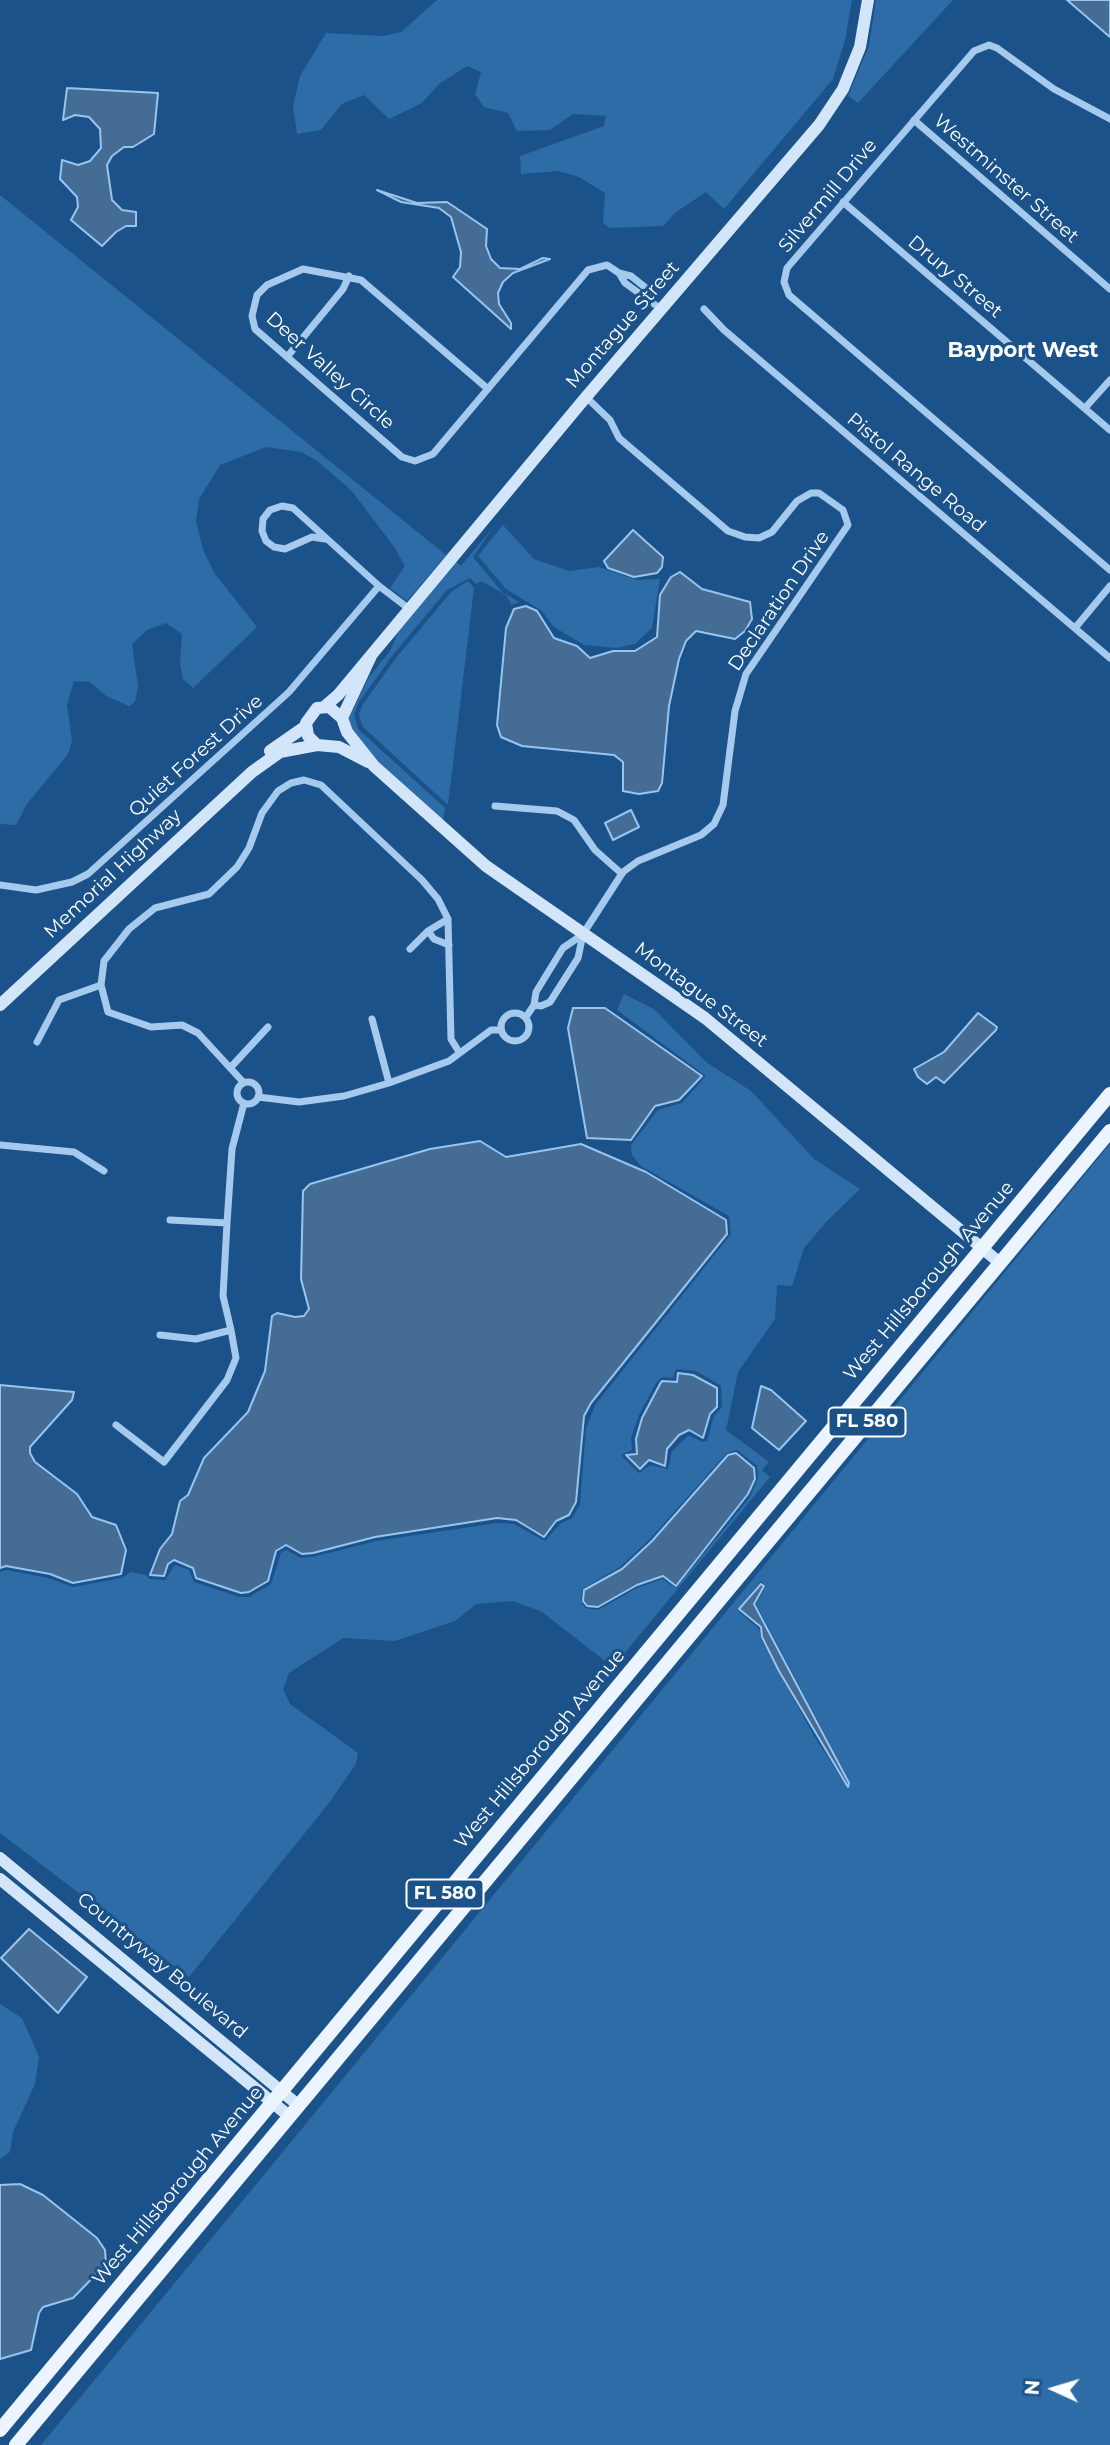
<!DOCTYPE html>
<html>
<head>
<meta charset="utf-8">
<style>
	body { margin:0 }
	#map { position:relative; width:1110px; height:2445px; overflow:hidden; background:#1b528a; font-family:Montserrat,sans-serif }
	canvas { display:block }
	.north { position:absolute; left:1019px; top:2354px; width:70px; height:70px; -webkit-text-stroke:5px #1b528a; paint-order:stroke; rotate:274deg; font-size:19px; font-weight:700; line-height:28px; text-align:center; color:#fff }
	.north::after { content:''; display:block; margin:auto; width:24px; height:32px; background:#fff; clip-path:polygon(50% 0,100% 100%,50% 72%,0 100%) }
</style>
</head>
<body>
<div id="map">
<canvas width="1110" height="2445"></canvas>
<div class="north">N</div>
</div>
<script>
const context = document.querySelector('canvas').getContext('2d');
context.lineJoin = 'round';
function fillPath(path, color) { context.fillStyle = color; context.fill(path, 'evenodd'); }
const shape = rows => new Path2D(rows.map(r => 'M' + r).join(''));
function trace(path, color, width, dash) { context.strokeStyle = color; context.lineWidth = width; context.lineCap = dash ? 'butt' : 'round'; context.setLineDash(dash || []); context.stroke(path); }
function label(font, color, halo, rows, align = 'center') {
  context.font = font + ' Montserrat,sans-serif'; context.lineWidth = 6; context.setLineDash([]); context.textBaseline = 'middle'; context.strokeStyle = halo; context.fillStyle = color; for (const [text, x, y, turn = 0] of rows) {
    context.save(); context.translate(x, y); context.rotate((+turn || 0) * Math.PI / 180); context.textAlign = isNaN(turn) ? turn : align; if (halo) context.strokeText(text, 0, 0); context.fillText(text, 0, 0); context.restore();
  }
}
const green = shape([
	[437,0,852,0,845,40,833,79,724,209,706,192,676,212,663,226,610,228,603,223,605,193,579,177,558,171,521,174,520,156,604,126,606,116,573,114,550,130,517,131,508,113,484,107,475,94,481,72,467,66,439,84,422,103,389,119,364,95,342,104,321,130,297,134,293,106,300,76,326,33,384,36,401,32],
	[876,0,953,0,858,103,848,96,869,46],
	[0,195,446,555,407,601,390,588,405,566,395,548,351,490,316,460,301,452,266,447,220,465,199,499,196,521,203,550,215,574,257,627,193,688,183,679,180,663,182,634,166,623,147,630,132,644,138,686,135,702,129,706,106,696,90,682,74,681,67,705,72,741,68,754,27,804,16,825,0,824],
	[503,525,534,559,569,571,599,567,637,580,660,579,652,628,635,644,616,648,584,645,554,627,542,611,506,589,478,556],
	[494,526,473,557,502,592,519,602,512,605,506,595,481,581,476,584,470,578,447,590,392,656,359,702,354,714,358,729,445,808,443,822,378,762,352,730,348,720,369,677,390,651,401,625,455,561,461,566],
	[468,581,474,588,448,805,362,726,359,714,363,704,396,658,451,592],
	[624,994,654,1009,706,1062,751,1091,814,1159,860,1189,826,1222,804,1248,792,1286,777,1285,775,1319,738,1372,726,1430,769,1462,762,1470,770,1477,613,1667,542,1612,513,1601,476,1604,455,1621,395,1641,343,1638,289,1673,283,1689,290,1704,358,1753,356,1764,329,1803,189,1977,0,1833,0,1572,7,1570,48,1578,73,1587,122,1578,131,1572,146,1575,149,1579,165,1580,175,1565,189,1570,194,1582,239,1597,249,1597,271,1584,281,1553,286,1550,301,1558,313,1557,376,1541,497,1523,514,1524,545,1541,560,1524,572,1518,580,1504,586,1429,595,1405,731,1234,729,1216,641,1166,632,1155,631,1145,658,1110,682,1103,706,1076,617,1010],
	[676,1369,696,1371,721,1386,722,1407,714,1416,707,1441,702,1442,689,1435,672,1451,668,1469,650,1465,639,1473,621,1455,632,1450,631,1438,638,1417,656,1383,662,1377,673,1378],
	[737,1450,757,1466,758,1478,750,1497,676,1588,662,1579,637,1588,598,1610,585,1608,581,1601,582,1589,620,1567,650,1539,727,1453],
	[1110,1144,1110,2445,41,2445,263,2176],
	[761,1581,766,1586,756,1604,842,1767,850,1783,848,1788,814,1736,761,1639,759,1629,737,1610],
	[0,2004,22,2018,39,2057,35,2084,13,2132,10,2152,0,2159]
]);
const water = shape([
	[1067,0,1110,0,1110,37,1067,0],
	[67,88,158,93,154,134,133,147,124,147,112,156,107,165,112,200,122,210,136,212,136,226,126,226,116,232,102,246,71,220,78,207,77,197,60,179,62,160,78,165,90,161,101,148,100,129,89,117,75,115,63,120,67,88],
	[377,190,417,203,447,202,459,210,487,229,486,246,491,259,500,268,520,269,543,258,550,259,513,273,503,282,498,293,499,304,511,323,511,329,453,277,460,267,461,252,451,217,439,208,401,202,377,190],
	[633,530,663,557,662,567,657,573,634,577,608,568,604,561,633,530],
	[680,572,702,589,750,602,752,619,745,631,735,639,696,631,686,641,679,659,669,706,662,783,658,791,639,794,623,791,623,762,614,755,522,746,501,737,497,725,506,628,514,609,526,606,537,611,554,638,577,646,590,658,613,651,635,651,657,637,660,595,671,577,680,572],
	[631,810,639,827,613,840,605,823,631,810],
	[573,1008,605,1008,702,1076,679,1100,655,1106,631,1140,587,1138,568,1028,573,1008],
	[978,1013,997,1027,996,1030,944,1083,936,1077,927,1084,918,1077,914,1069,944,1052,978,1013],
	[480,1141,506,1157,581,1144,646,1172,726,1220,727,1234,591,1403,584,1416,576,1502,569,1515,556,1521,544,1537,516,1520,497,1518,375,1537,313,1553,302,1554,286,1545,276,1551,268,1581,249,1592,241,1593,196,1578,193,1568,174,1560,168,1564,164,1576,150,1575,160,1549,172,1534,180,1501,188,1495,204,1458,248,1412,265,1371,272,1316,277,1313,295,1317,304,1316,309,1309,301,1279,303,1191,310,1184,430,1149,480,1141],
	[678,1373,693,1375,717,1388,717,1407,710,1414,703,1438,689,1430,679,1435,667,1449,665,1466,649,1460,640,1469,626,1455,637,1454,636,1439,642,1418,660,1384,662,1381,677,1382,678,1373],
	[0,1385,74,1392,72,1400,30,1447,30,1453,35,1462,77,1494,92,1517,116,1525,126,1550,121,1574,73,1583,50,1574,6,1566,0,1568,0,1385],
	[761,1386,771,1390,806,1421,779,1450,752,1428,761,1386],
	[736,1453,754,1468,755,1479,748,1494,676,1586,663,1576,637,1585,598,1607,587,1606,583,1601,584,1590,622,1569,652,1541,728,1455,736,1453],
	[761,1584,764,1586,754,1604,849,1783,848,1787,779,1671,762,1637,761,1627,739,1609,761,1584],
	[29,1929,87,1977,58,2013,1,1958,29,1929],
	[20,2184,43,2195,97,2238,105,2250,106,2264,73,2298,43,2307,39,2313,31,2350,0,2359,0,2185,20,2184]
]);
const street = shape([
	[1110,119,1054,89,997,48,989,45,974,51,787,268,784,282,789,295,1110,570],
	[914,120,1110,289],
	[843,202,1110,430],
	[649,298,646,288,631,276,619,273,625,283,661,309],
	[704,309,724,330,1110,658],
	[287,357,343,289,349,276],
	[488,389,361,280,303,269,267,285,257,295,252,316,255,329,402,457,415,461,433,454,588,270,607,265,619,273],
	[1085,408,1110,380],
	[325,539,312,537,285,549,274,547,266,541,262,531,263,519,270,510,282,506,293,508,379,586,408,608],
	[1075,628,1110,586],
	[495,806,557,811,574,820,595,850,622,874],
	[0,885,36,890,72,882,88,874,289,692,379,586],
	[428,931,434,939,449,945],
	[410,949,428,931,448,919,451,1039,459,1052],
	[101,985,108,1012,151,1027,182,1025,198,1033,244,1083],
	[534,1005,541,1006,550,1002,578,958,583,934,623,872,638,861,701,835,714,824,723,805,735,711,746,674,848,525,843,510,819,493,811,493,797,501,772,532,759,538,745,537,728,531,619,438,610,420,586,397],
	'501 1027a14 14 0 1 1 28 0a14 14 0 1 1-28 0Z',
	[526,1017,534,1005,536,992,563,948,582,935],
	[37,1042,59,1000,101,985,104,961,129,929,155,908,209,894,237,867,249,848,262,813,278,791,291,783,304,780,321,785,422,880,438,899,448,919],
	[231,1067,268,1027],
	'237 1093a11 11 0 1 1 22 0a11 11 0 1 1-22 0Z',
	[389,1083,449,1061,491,1030,501,1030],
	[258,1097,299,1102,344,1096,389,1083,372,1019],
	[0,1145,74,1152,104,1171],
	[170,1220,227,1223,223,1296,231,1330],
	[227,1223,232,1149,244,1103],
	[116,1425,164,1462,227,1380,236,1358,231,1330,196,1339,160,1335]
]);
const secondary = shape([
	[371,656,342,718,347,732,374,766,486,866,705,1018,1000,1263],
	[324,707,338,695,586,397,819,125,843,89,860,47,868,0],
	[342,718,329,707,317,708,306,723,308,736,317,745,339,747,368,762],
	[270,751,306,726],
	[0,1005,252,772,280,752,317,745],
	[0,1858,298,2105],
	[0,1879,289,2116]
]);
const primary = shape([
	[0,2430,1110,1094],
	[16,2445,1110,1131]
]);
const shields = [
	[867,1422,77],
	[445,1894,77]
];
const shieldNames = [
	["FL 580",867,1422],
	["FL 580",445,1894]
];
const streetNames = [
	["Westminster Street",1006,179,41],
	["Silvermill Drive",828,196,-50],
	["Drury Street",955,277,40],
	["Montague Street",623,325,-49],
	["Deer Valley Circle",330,371,42],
	["Pistol Range Road",916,473,40],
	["Declaration Drive",779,601,-56],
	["Quiet Forest Drive",196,756,-42],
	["Memorial Highway",113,874,-43],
	["Montague Street",701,995,37],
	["West Hillsborough Avenue",929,1281,-50],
	["West Hillsborough Avenue",540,1749,-50],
	["Countryway Boulevard",162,1966,40],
	["West Hillsborough Avenue",178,2186,-50]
];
const neighbourhoodNames = [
	["Bayport West",1023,351]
];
fillPath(green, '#2e6ca8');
fillPath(water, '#456c95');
trace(water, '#98c5ef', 2);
trace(street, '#a5caed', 7);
trace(secondary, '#d2e5f9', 12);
trace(primary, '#ebf4ff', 14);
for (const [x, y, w] of shields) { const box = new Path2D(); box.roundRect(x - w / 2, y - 14.5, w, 29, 5); context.fillStyle = '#1b528a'; context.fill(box); trace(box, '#fff', 2); }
label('bold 18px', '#fff', null, shieldNames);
label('19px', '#fff', '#1b528a', streetNames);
label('bold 21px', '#fff', '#1b528a', neighbourhoodNames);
</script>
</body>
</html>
